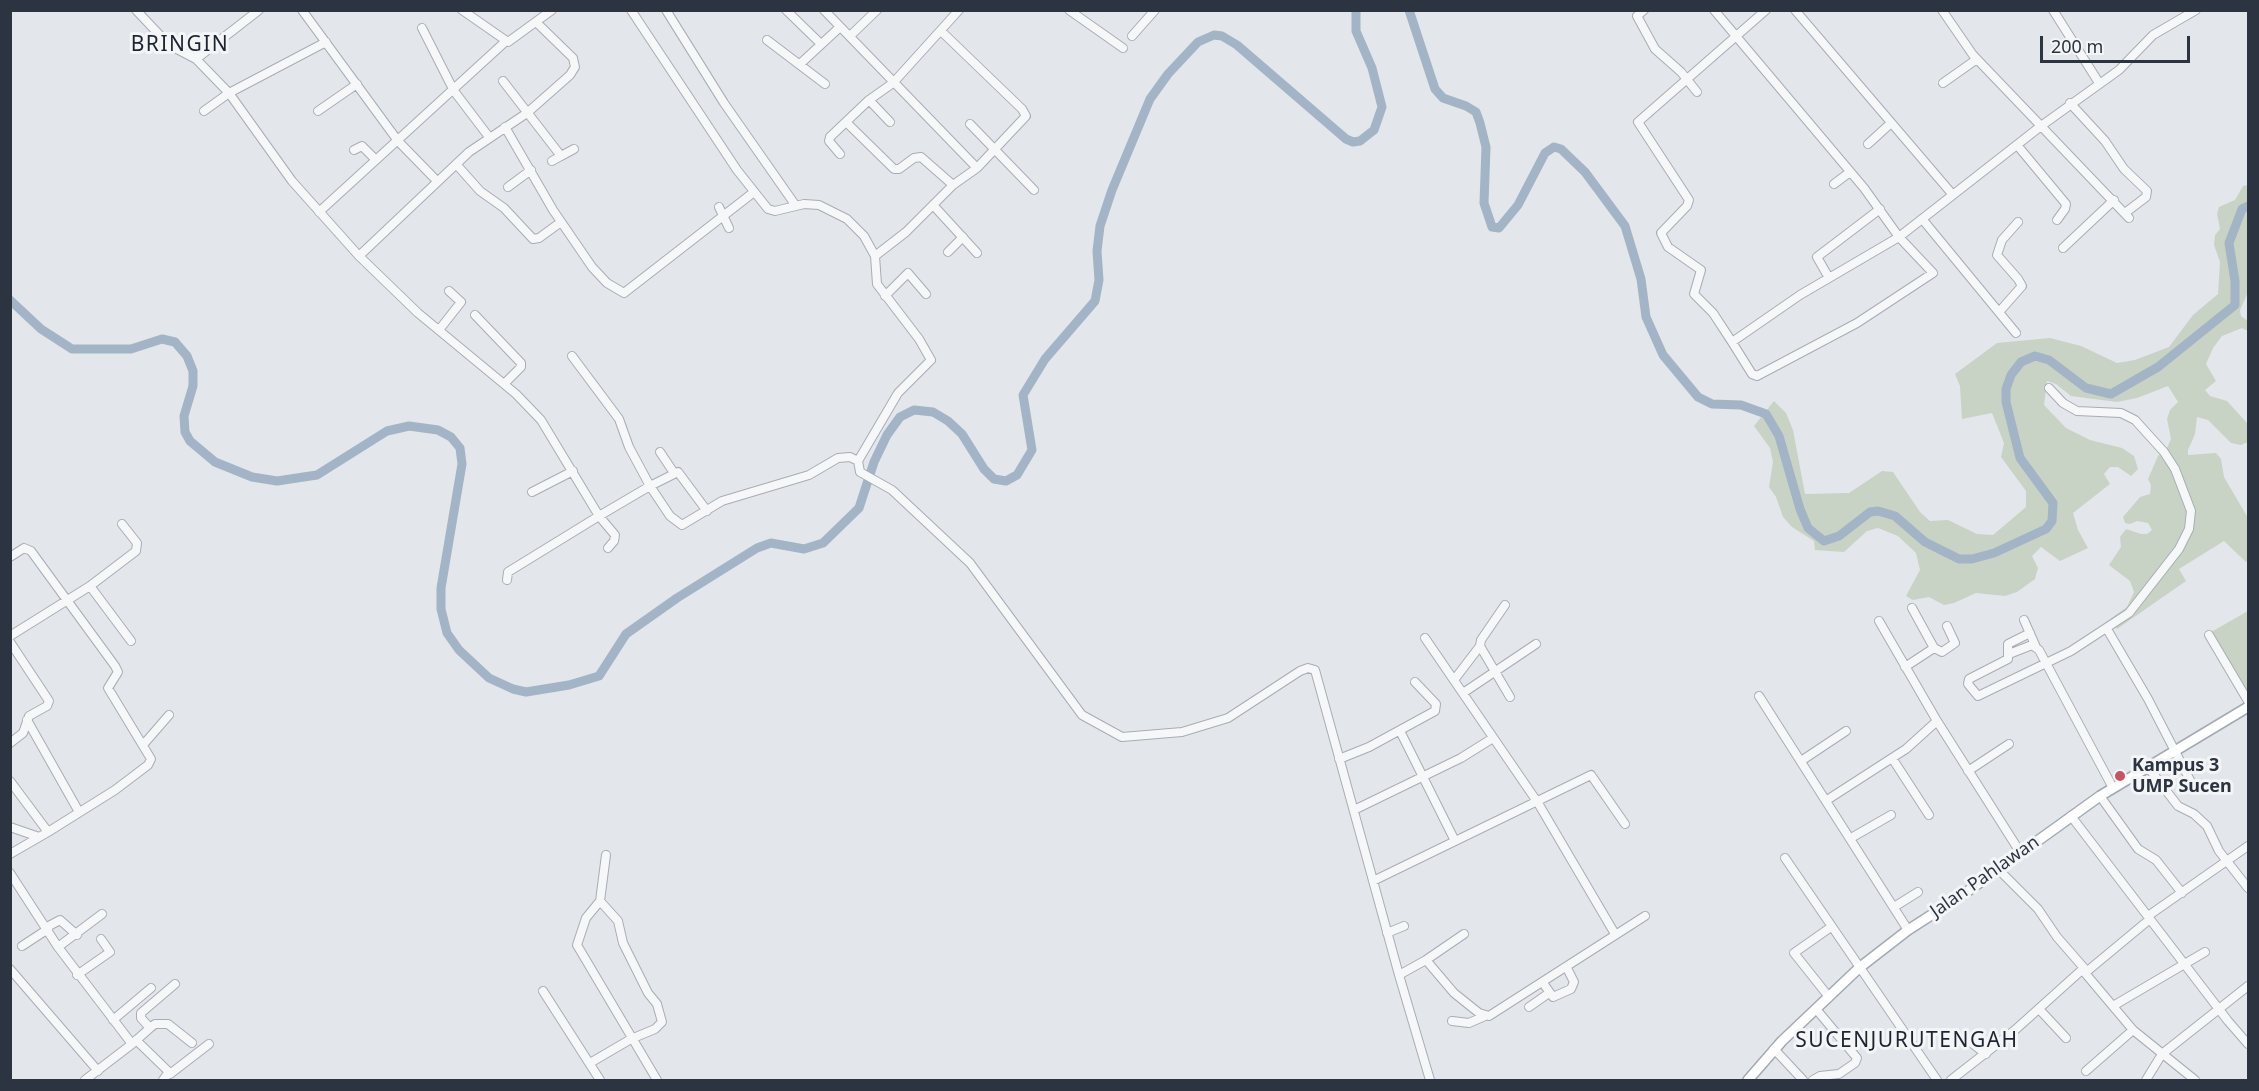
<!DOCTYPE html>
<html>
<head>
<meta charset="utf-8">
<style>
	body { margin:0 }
	#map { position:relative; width:2259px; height:1091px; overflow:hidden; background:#e3e6ea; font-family:"Noto Sans",sans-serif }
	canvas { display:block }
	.frame { position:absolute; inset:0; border:12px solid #2c3441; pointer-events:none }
	.scale { position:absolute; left:2040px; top:36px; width:150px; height:27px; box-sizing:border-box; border:3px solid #2c3441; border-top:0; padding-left:8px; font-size:18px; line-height:21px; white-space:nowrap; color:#2c3441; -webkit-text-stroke:4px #f3f5f7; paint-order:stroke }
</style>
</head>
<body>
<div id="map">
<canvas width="2259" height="1091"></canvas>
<div class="frame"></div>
<div class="scale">200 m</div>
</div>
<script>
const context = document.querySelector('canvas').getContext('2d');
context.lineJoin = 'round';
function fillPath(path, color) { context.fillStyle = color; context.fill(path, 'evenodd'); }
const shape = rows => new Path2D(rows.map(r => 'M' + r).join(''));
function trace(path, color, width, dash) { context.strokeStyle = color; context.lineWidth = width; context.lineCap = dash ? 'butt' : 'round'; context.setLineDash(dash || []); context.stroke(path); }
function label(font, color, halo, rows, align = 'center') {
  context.font = font + ' "Noto Sans",sans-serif'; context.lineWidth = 6; context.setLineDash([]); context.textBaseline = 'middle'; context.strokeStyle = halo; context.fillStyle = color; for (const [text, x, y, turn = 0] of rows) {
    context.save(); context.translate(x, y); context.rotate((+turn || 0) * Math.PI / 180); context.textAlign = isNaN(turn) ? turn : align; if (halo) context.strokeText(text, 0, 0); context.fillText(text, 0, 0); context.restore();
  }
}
const green = shape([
	[2248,185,2248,292,2240,310,2241,316,2248,321,2248,331,2242,328,2222,336,2213,348,2206,364,2216,381,2205,390,2210,396,2227,401,2248,424,2248,442,2241,445,2231,443,2208,420,2197,417,2195,434,2188,450,2188,455,2216,453,2221,459,2224,477,2248,518,2248,561,2246,562,2224,541,2179,569,2186,581,2117,629,2110,619,2127,607,2134,592,2130,581,2109,565,2121,547,2120,537,2126,529,2141,534,2147,534,2152,530,2148,523,2137,521,2130,524,2125,523,2123,517,2140,497,2150,494,2151,485,2148,479,2158,456,2167,448,2171,439,2167,419,2170,410,2178,402,2168,386,2137,398,2117,402,2071,396,2056,384,2047,381,2044,405,2066,428,2090,440,2122,448,2134,456,2138,469,2131,476,2118,467,2110,467,2104,474,2110,484,2073,513,2078,530,2088,548,2060,561,2041,547,2032,556,2038,568,2035,579,2017,592,2005,596,1976,593,1954,603,1944,605,1929,597,1913,600,1906,596,1920,570,1916,553,1898,536,1878,528,1867,531,1844,552,1815,550,1814,541,1792,527,1783,517,1776,497,1769,487,1773,462,1770,448,1754,426,1774,401,1786,413,1793,430,1805,494,1849,493,1882,471,1893,472,1920,512,1930,521,1948,520,1977,534,1993,535,2026,507,2026,491,2001,457,2004,443,1992,413,1962,419,1960,386,1955,374,1997,343,2050,338,2081,346,2117,363,2135,360,2169,347,2193,315,2218,294,2220,262,2214,245,2215,235,2220,229,2217,214,2219,207,2235,200,2243,186],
	[2248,611,2248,698,2211,632]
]);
const river = shape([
	[1409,10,1435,89,1443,98,1466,106,1476,112,1480,123,1486,147,1484,203,1492,227,1499,228,1518,205,1545,153,1554,147,1561,149,1585,172,1625,226,1641,279,1646,317,1663,355,1698,397,1712,404,1741,405,1766,414,1779,436,1800,509,1808,528,1824,541,1839,536,1870,512,1878,511,1895,516,1925,542,1959,559,1972,559,1994,553,2046,529,2052,521,2053,503,2020,458,2006,402,2006,389,2011,375,2021,362,2035,356,2049,360,2086,388,2111,394,2158,367,2235,305,2235,281,2229,243,2242,209,2248,206],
	[10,300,41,329,72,349,131,349,162,339,175,342,187,356,193,371,193,386,184,416,185,432,190,441,215,462,252,477,277,481,317,475,387,431,409,426,438,430,451,437,460,448,462,464,441,588,441,609,447,633,459,650,489,678,513,689,526,692,569,685,599,676,626,634,677,598,757,548,771,543,804,549,823,543,859,508,874,462,887,435,900,417,914,410,933,412,948,421,962,434,984,469,994,479,1006,481,1017,475,1032,450,1023,395,1045,359,1095,301,1099,280,1097,251,1100,226,1112,190,1150,99,1168,74,1198,42,1214,35,1222,36,1237,45,1346,139,1353,142,1360,141,1374,130,1382,107,1372,68,1356,31,1356,10]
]);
const minor = shape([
	[136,10,169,45,196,59,229,93,292,181,359,256,418,313,516,394,541,420,599,516,650,486,670,516,682,525,722,501,809,475,838,458,850,457,858,461],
	[302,10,398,141,437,181],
	[462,10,508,42,552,10],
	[631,10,737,170,768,209,775,211,804,204,819,205,847,219,864,236,875,256,877,284,919,339,931,360,898,393,858,461,860,472,892,490,970,563,1082,715,1122,737,1182,732,1228,718,1300,671,1308,668,1315,670,1399,975,1430,1080],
	[666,10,724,103,796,206],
	[786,10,821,44],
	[824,10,977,168],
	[1069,10,1123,48],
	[1644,10,1637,16,1655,49,1681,72,1697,92],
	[1714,10,1864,188,1899,237,2041,126,2129,218],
	[1795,10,1953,195],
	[1942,10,1973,55,2041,126,2119,70,2153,35,2196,10],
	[2053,10,2099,83],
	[422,28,454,91,489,137],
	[850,36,877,10],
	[1132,36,1155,10],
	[767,40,825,84],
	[196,59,259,10],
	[800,64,840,27],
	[503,81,561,156,552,161],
	[1943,83,1977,59],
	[869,100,890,122],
	[2070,103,2105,141,2124,169,2147,191,2146,197,2125,213],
	[204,111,229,93,326,42],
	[318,111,357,84],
	[846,122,894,169,899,169,914,158,921,157,953,185],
	[970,124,1034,190],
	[505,127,553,210,592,267,607,283,624,293,754,192],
	[1868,144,1891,123],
	[2017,145,2066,204,2065,209,2057,220],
	[354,150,362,146,376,160],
	[840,154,829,141,830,137,869,100,893,83,959,10],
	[561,156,574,149],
	[456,164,480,191,504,208,533,239,539,238,561,222],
	[1834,184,1850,172],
	[508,187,531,170],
	[933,205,977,253],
	[719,207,729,228],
	[319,212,506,41],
	[1923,220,2016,333],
	[2063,248,2114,200],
	[948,252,963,237],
	[359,256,469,152,527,113,570,75,575,67,573,58,536,22],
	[875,256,906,232,953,185,977,168,1026,116,1022,109,941,31],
	[1829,278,1817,257,1880,209],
	[885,296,908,273,926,294],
	[1999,312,2022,286,2018,279,1997,255,2002,240,2018,222],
	[475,315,521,363,521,367,504,384],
	[439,330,461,302,449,291],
	[1732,342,1800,295,1899,237,1933,273,1857,323,1757,376,1752,374,1732,342,1713,313,1694,294,1701,270,1668,247,1661,233,1687,206,1689,200,1638,122,1766,10],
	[572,356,619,419,629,447,650,486,678,472,707,511],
	[660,452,674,473],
	[532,492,573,471],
	[10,557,24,548,31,551,115,666,118,672,108,688,151,759,148,765,115,790,48,832],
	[507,580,508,572,599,516,615,535,614,541,608,548],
	[90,586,131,641],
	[2024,620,2036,647],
	[1879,621,1937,721,2020,852],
	[2107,629,2148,699,2193,786],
	[2030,633,2008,644,2008,659,1969,679,1968,684,1978,696,2071,651,2129,613,2179,549,2189,529,2191,511,2175,469,2164,452,2135,420,2121,413,2077,411,2063,403,2049,388],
	[2209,635,2248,701],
	[10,636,90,586,136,551,137,543,122,524],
	[1425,638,1538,803,1615,934],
	[10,642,49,701,47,706,29,716,23,733,10,743],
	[1480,646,1481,640,1505,605],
	[1934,648,1942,652,1955,643,1947,626],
	[2009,654,2032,645,2039,650,2113,788],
	[1905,667,1934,648,1912,608],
	[1454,680,1480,646,1510,697],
	[1463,693,1536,644],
	[1759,696,1908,930],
	[27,720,79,812],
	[1400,731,1455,841],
	[143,745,169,715],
	[1892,758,1929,815],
	[1339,759,1369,747,1435,711,1436,704,1415,682],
	[1801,761,1846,731],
	[2148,767,2178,806,2194,814,2207,826,2219,851,2248,888],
	[1968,771,2009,744],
	[10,781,48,832,10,854],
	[2100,796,2138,849,2156,860,2182,893],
	[1827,800,1906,749,1937,721],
	[1354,810,1461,758,1493,738],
	[2071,816,2228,1021,2248,1044],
	[10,827,39,837],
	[1851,838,1891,815],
	[1785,858,1937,1080],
	[1998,869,2038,909,2057,937,2084,968,2085,973,2133,1030,2195,1080],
	[10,873,58,947,132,1044,85,1080],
	[1373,881,1591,775,1625,824],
	[600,901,586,918,577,945,657,1080],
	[1894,907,1918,892],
	[2148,916,2248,846],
	[47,927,60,920,77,935],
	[1387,933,1404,926],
	[1464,934,1426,960,1454,993,1479,1013,1489,1016,1645,916],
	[22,946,48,929],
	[58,947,102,914],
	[10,969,98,1071],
	[2085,973,2150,919],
	[77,975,110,952,101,939],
	[1399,975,1426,960],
	[1543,983,1553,997,1571,989,1574,982,1567,968],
	[543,991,600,1080],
	[1829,997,1794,953,1831,927],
	[2113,1006,2205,952],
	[1529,1007,1549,993],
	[2039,1009,2066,1038],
	[113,1020,151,988],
	[1452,1021,1469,1023,1485,1016],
	[150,1028,155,1024,168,1024,192,1043],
	[1964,1037,1986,1054],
	[136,1040,169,1072,163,1080],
	[132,1044,150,1028,141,1018,141,1013,175,984],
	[1774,1049,1803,1080],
	[590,1063,631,1039,655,1029,662,1022,657,1004,648,993,623,943,618,921,600,901,606,855],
	[2086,1071,2133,1030],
	[170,1074,209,1044],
	[1813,1080,1820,1076,1839,1074,1855,1063,1857,1058,1816,1009],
	[1951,1080,2015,1030,2084,968],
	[2146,1080,2162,1054,2248,986]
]);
const major = shape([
	[1748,1080,1782,1041,1859,968,1908,930,1961,896,2100,796,2248,707]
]);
const markers = [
	[2120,776,6,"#c25566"]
];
const poiNames = [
	["Kampus 3",2132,766],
	["UMP Sucen",2132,787]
];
const streetNames = [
	["Jalan Pahlawan",1985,877,-35]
];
const quarterNames = [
	["BRINGIN",180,45],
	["SUCENJURUTENGAH",1907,1041]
];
fillPath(green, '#c9d3c5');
trace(river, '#a2b4c6', 9);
trace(minor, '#a8adb4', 10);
trace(major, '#a3aab4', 12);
trace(minor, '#f5f7f8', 8);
trace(major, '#fff', 9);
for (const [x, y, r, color] of markers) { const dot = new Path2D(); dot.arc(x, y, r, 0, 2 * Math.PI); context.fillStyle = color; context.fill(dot); trace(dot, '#f3f5f7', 2); }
label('bold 18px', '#2c3441', '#f3f5f7', poiNames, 'left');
label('18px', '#2c3441', '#f3f5f7', streetNames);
context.letterSpacing = '1.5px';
label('21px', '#1e2532', '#f3f5f7', quarterNames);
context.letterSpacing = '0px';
</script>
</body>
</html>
